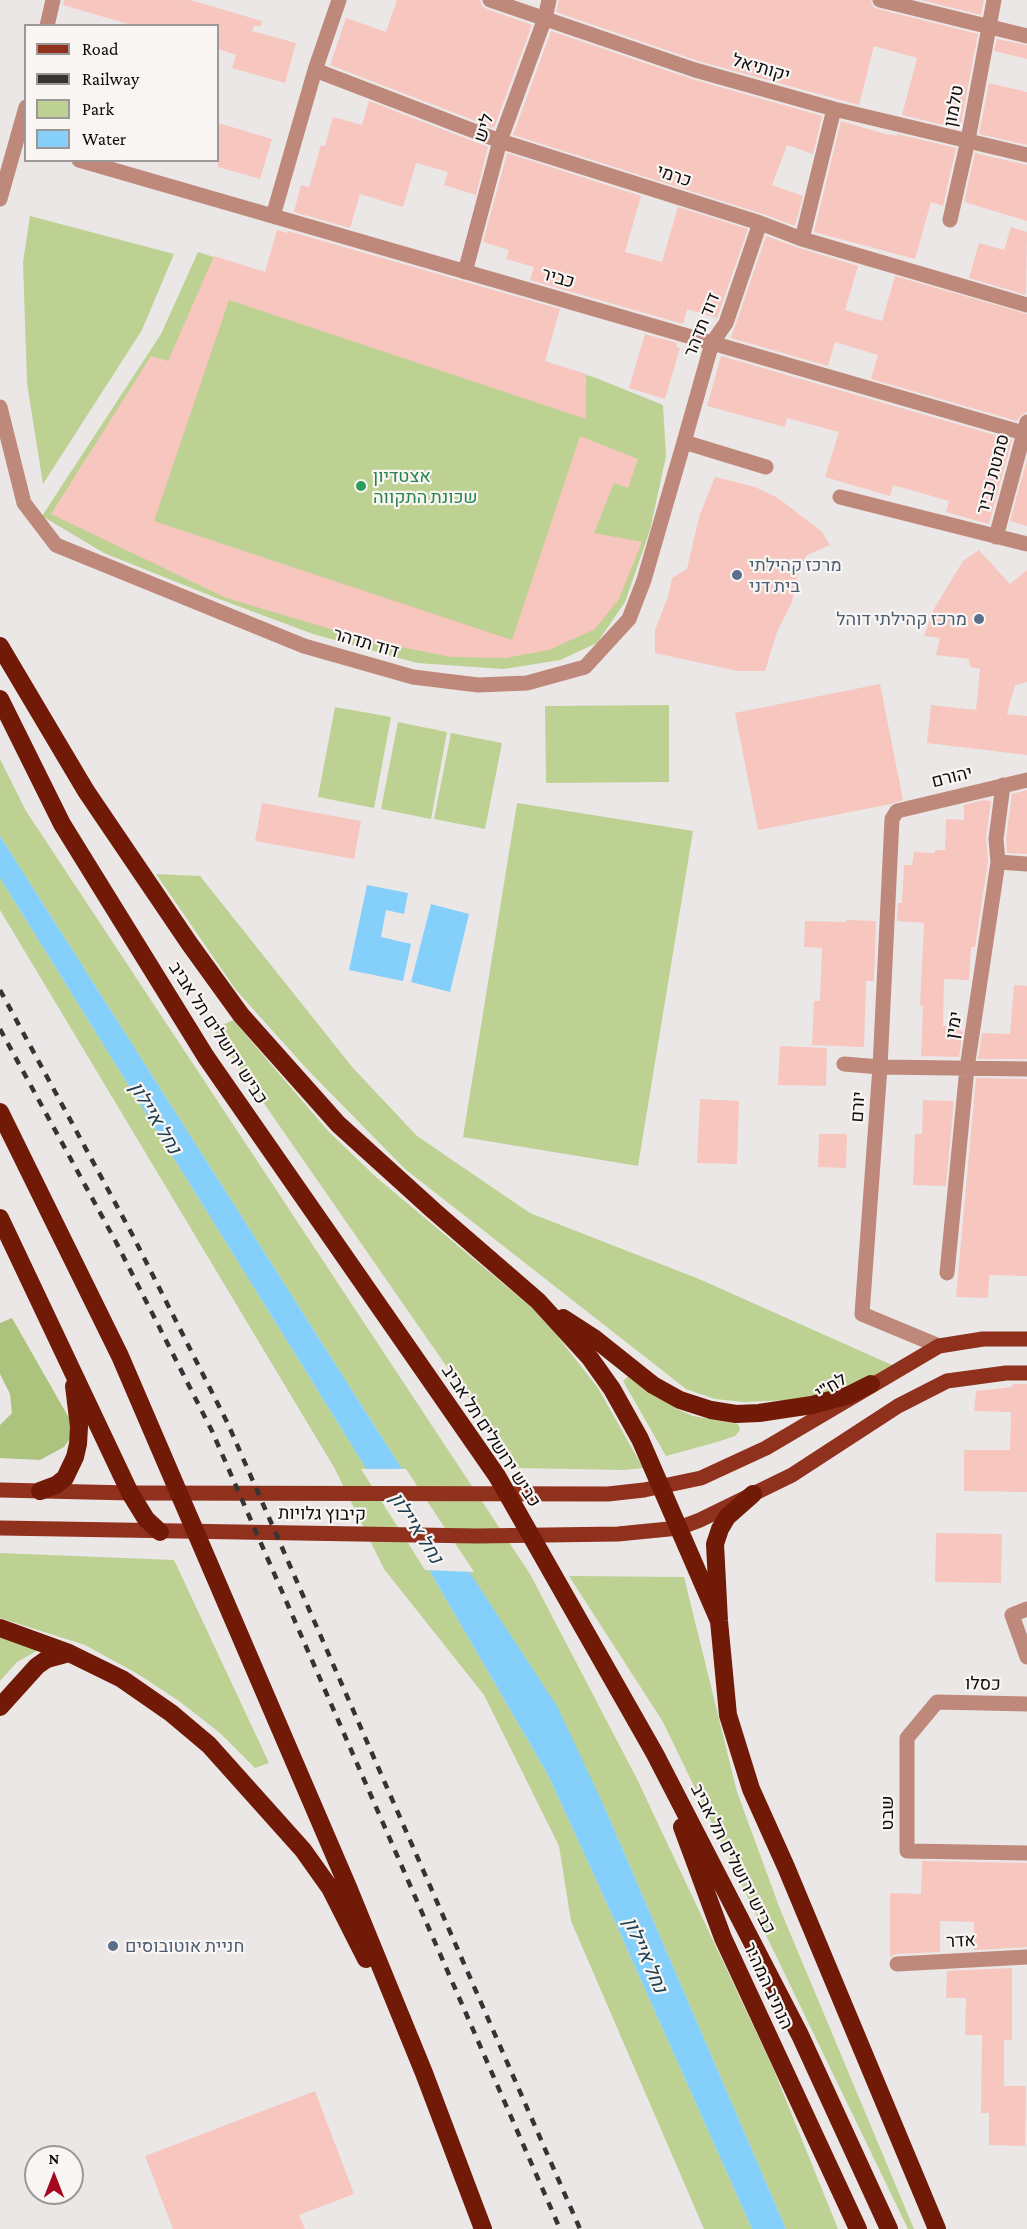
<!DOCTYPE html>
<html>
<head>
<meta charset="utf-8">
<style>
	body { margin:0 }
	#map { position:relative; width:1027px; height:2229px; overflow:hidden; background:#ebe7e6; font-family:"Crimson Pro",serif }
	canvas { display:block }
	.legend { position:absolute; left:24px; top:24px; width:195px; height:138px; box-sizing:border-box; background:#f9f5f3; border:2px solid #9b9897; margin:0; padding:8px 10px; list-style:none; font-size:18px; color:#0e0c0c }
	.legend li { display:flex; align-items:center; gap:12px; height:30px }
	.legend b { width:30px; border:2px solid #9b9897 }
	.north { position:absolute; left:24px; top:2145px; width:60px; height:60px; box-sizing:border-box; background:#f9f5f3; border:2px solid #9b9897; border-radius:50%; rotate:0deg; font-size:16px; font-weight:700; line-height:24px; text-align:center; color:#0e0c0c }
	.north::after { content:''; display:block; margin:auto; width:21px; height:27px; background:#a3081e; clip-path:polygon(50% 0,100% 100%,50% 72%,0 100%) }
</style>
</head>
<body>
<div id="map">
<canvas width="1027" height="2229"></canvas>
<ul class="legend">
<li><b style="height:8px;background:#90311e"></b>Road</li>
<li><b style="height:8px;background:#363433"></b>Railway</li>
<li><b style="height:16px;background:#bcd192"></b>Park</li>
<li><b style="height:16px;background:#85d0fa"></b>Water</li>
</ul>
<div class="north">N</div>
</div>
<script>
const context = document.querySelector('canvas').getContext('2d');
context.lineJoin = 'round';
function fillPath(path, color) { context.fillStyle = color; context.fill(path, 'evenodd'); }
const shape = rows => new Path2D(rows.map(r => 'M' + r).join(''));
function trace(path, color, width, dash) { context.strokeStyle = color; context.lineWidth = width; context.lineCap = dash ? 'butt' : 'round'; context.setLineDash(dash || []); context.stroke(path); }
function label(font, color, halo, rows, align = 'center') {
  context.font = font + ' "Crimson Pro",Heebo,serif'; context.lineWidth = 4.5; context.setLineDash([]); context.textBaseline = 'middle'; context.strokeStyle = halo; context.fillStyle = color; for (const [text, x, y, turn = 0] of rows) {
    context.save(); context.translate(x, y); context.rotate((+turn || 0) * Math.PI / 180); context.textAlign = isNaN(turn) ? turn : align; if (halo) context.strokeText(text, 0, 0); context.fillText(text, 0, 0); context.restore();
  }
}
const green = shape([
	[30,216,174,254,142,330,43,484,27,383,23,262],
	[198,252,596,378,663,405,666,456,650,530,625,602,597,643,560,660,504,669,417,663,313,634,219,599,104,553,42,516,161,334],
	[669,705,669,782,546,783,545,706],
	[335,707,391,717,374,808,318,797],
	[398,722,447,732,431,819,381,809],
	[451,733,502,743,485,829,434,819],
	[0,759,26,811,530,1574,637,1779,773,2068,838,2229,786,2229,604,1806,402,1469,0,836],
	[517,803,693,831,638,1166,463,1137],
	[156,874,200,876,353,1068,417,1136,530,1213,699,1279,892,1365,873,1377,812,1399,744,1402,715,1399,686,1389,405,1169,306,1068,236,990],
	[0,878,429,1570,548,1775,598,1884,752,2229,704,2229,571,1921,559,1846,484,1695,384,1569,335,1469,0,910],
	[233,1020,329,1132,376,1177,532,1308,555,1333,598,1388,643,1468,624,1470,517,1468,213,1030],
	[631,1374,677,1409,693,1416,738,1424,740,1430,735,1436,717,1442,666,1456,623,1381],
	[0,1553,174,1560,269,1763,255,1768,220,1733,179,1701,138,1674,85,1645,0,1618],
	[569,1576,684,1577,737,1792,780,1909,914,2229,908,2229,663,1722],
	[0,1634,42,1648,17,1662,0,1681]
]);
const forest = shape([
	[12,1318,69,1418,71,1430,69,1440,64,1447,40,1460,0,1458,0,1425,12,1413,10,1394,0,1374,0,1323]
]);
const water = shape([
	[0,836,402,1469,557,1706,604,1806,786,2229,752,2229,598,1884,548,1775,429,1570,0,878],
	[367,885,408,893,404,914,386,910,381,937,411,944,403,981,349,970],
	[431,904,469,914,450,992,411,982]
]);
const pier = shape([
	[361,1469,406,1469,474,1572,425,1570]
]);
const building = shape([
	[64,0,190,0,262,21,261,26,254,26,252,31,296,43,285,83,232,68,236,55,218,49,218,26,135,26,63,5],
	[397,0,480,0,482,6,487,9,532,25,494,128,330,65,346,18,386,32],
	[559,0,871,0,873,7,878,9,978,34,960,129,902,115,917,58,874,46,859,105,698,61,556,12],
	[921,0,984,0,981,15],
	[551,31,692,79,822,116,813,154,787,145,772,185,803,196,795,226,763,214,513,135],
	[997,39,1027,45,1027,59,994,51],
	[989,83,1027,92,1027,145,979,134],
	[369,101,488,147,476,195,444,185,448,172,416,163,403,207,360,194,350,228,294,212,301,185,309,187,321,145,325,146,333,117,362,125],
	[841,121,889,135,889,134,897,136,897,134,956,148,943,206,931,202,915,259,814,232],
	[218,123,272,139,260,179,218,167],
	[507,153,641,196,625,252,662,262,678,207,748,229,717,318,687,309,683,324,530,280,534,267,506,259,509,250,483,242],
	[975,153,1027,165,1027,221,964,202],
	[1011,227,1027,232,1026,295,969,278,979,243,1004,250],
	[277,230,288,233,288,231,560,309,545,361,586,374,586,419,229,300,154,521,512,640,580,436,638,459,628,488,614,483,594,533,642,542,619,599,595,629,549,650,506,658,451,657,371,641,226,598,51,514,151,356,168,361,214,256,265,272],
	[766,236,799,248,858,266,845,310,882,321,895,276,1027,314,1027,412,1021,415,1017,421,871,379,878,355,835,342,828,366,731,338],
	[645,334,677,343,676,347,680,348,665,399,629,388],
	[721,356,1012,440,989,524,946,512,949,501,893,485,890,496,825,477,839,432,787,418,785,427,707,406],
	[1027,459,1027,526,1010,521],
	[715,477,755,487,778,498,822,532,830,545,807,555,798,572,792,602,777,632,765,671,738,671,655,653,655,630,668,597,672,578,687,569,699,517],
	[979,550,1010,584,1027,570,1027,682,1015,685,1007,714,1027,716,1027,755,927,743,931,705,976,710,980,669,970,667,969,659,936,655,940,638,924,636,934,609,963,561],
	[880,684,903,800,891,804,758,830,735,713],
	[1027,790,1027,854,1007,853,1006,839,1012,794],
	[984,800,991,801,986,838,988,862,975,947,971,947,969,980,944,979,943,1026,961,1026,961,1032,963,1032,959,1057,921,1056,923,1006,920,1006,924,923,897,921,898,903,902,903,904,865,912,865,914,852,935,853,935,850,945,850,946,819,964,820,964,805],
	[262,803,361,821,354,859,255,841],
	[846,920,876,921,874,981,866,981,864,1047,812,1045,814,1001,820,1001,822,948,804,947,805,921,846,922],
	[1014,985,1027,986,1027,1059,978,1059,982,1033,1010,1034],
	[780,1046,827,1048,826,1086,778,1085],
	[976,1078,1027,1079,1027,1276,989,1275,988,1298,956,1297],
	[700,1099,739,1101,737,1164,697,1163],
	[923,1100,954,1101,946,1186,913,1185,915,1134,922,1134],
	[819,1134,847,1134,846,1168,818,1167],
	[1013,1384,1027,1384,1027,1492,964,1491,964,1450,1010,1450,1011,1412,974,1411,976,1391,1012,1387],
	[936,1533,1002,1534,1001,1583,935,1582],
	[922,1861,1027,1863,1027,1947,974,1950,974,1922,940,1921,940,1952,896,1954,890,1957,890,1893,921,1894],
	[1012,1968,1012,2040,1004,2040,1004,2086,1026,2086,1025,2146,989,2145,989,2113,981,2113,982,2035,965,2035,966,1998,946,1998,947,1971],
	[315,2091,354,2194,299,2215,305,2229,173,2229,145,2156]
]);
const minor = shape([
	[490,0,695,70,834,109,1027,155],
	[880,0,1027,36],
	[47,26,53,0],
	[315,70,500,141,760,223,802,239,1027,305],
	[79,160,1027,434],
	[0,199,26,107],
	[273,216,315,70,339,0],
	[950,220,968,140,994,0],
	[760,223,726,323,712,343,684,442,766,467],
	[802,239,834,109],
	[465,272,500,141,545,18,549,0],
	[0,407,24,503,56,545,304,646,413,677,478,685,527,683,585,667,629,619,644,580,684,442],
	[840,497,1027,544],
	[996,537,1027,422],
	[998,862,1027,864],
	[844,1064,880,1067,1027,1069],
	[947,1273,967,1068,998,862,996,839,1003,785],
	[939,1346,862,1314,880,1067,892,819,897,811,1027,780],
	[1027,1609,1012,1615,1027,1657],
	[1027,1704,937,1702,907,1738,907,1851,1027,1853],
	[897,1964,1027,1957]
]);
const major = shape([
	[0,1490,130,1493,608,1494,644,1490,701,1478,766,1448,939,1346,983,1339,1027,1339],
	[0,1528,477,1536,618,1534,679,1528,700,1520,792,1475,898,1406,947,1381,1006,1373,1027,1373]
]);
const highway = shape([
	[0,646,86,791,189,943,241,1015,338,1124,434,1211,538,1301,590,1358,612,1389,640,1439,719,1621],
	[0,699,62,824,206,1057,497,1476,655,1754,800,2035,889,2229],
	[0,1112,120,1356,348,1887,424,2073,483,2229],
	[0,1218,130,1493,146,1519,160,1532],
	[563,1318,594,1338,653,1385,680,1400,711,1410,736,1414,759,1413,812,1405,849,1395,871,1384],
	[40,1491,56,1485,65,1478,75,1457,78,1444,79,1427,74,1386],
	[753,1494,727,1517,720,1529,715,1544,719,1621,728,1715,751,1789,786,1867,937,2229],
	[0,1628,69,1653,122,1679,171,1713,209,1745,303,1850,330,1888,366,1959],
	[0,1707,37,1666,47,1659,69,1653],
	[682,1827,723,1938,858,2229]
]);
const rail = shape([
	[0,990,132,1234,228,1424,580,2229],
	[0,1029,116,1242,212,1431,560,2229]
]);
const markers = [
	[361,486,6,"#2e9e5b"],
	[737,575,6,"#5c6f8a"],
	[979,619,6,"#5c6f8a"],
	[113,1946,6,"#5c6f8a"]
];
const streetNames = [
	["יקותיאל",761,68,16],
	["טלמון",954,106,-79],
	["ליש",484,128,-72],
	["כרמי",674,176,18],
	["כביר",558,278,16],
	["דוד תדהר",702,325,-68],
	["סמטת כביר",993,474,-75],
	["דוד תדהר",366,643,16],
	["יהורם",952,777,-14],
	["ימין",954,1025,-81],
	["כביש ירושלים תל אביב",218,1033,57],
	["יורם",858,1107,-86],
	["לח\"י",831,1386,-31],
	["כביש ירושלים תל אביב",491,1436,57],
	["קיבוץ גלויות",322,1514,1],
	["כסלו",983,1684,1],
	["שבט",887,1813,-90],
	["כביש ירושלים תל אביב",733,1859,63],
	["אדר",961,1941,-3],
	["הנתיב המהיר",768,1986,65]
];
const leisureNames = [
	["אצטדיון",373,476],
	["שכונת התקווה",373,497]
];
const serviceNames = [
	["מרכז קהילתי",749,565],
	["בית דני",749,586],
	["מרכז קהילתי דוהל",967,619,"right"],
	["חניית אוטובוסים",125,1946]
];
const waterNames = [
	["נחל איילון",155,1118,59],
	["נחל איילון",416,1528,57],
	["נחל איילון",645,1955,66]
];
fillPath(green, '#bcd192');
fillPath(forest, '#acc37e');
fillPath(water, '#85d0fa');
fillPath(pier, '#ebe7e6');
fillPath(building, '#f7c6bf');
trace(minor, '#be887b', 15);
trace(major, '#90311e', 15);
trace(highway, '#721a08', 18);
trace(rail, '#363433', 4.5, [8, 8]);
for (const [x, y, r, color] of markers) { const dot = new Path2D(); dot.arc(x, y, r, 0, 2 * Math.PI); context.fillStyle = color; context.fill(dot); trace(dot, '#f9f5f3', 2); }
label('18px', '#0e0c0c', '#f9f5f3', streetNames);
label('18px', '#27864d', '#f9f5f3', leisureNames, 'left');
label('18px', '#4e5e75', '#f9f5f3', serviceNames, 'left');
label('italic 20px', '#1c3d4f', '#f9f5f3', waterNames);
</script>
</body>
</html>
